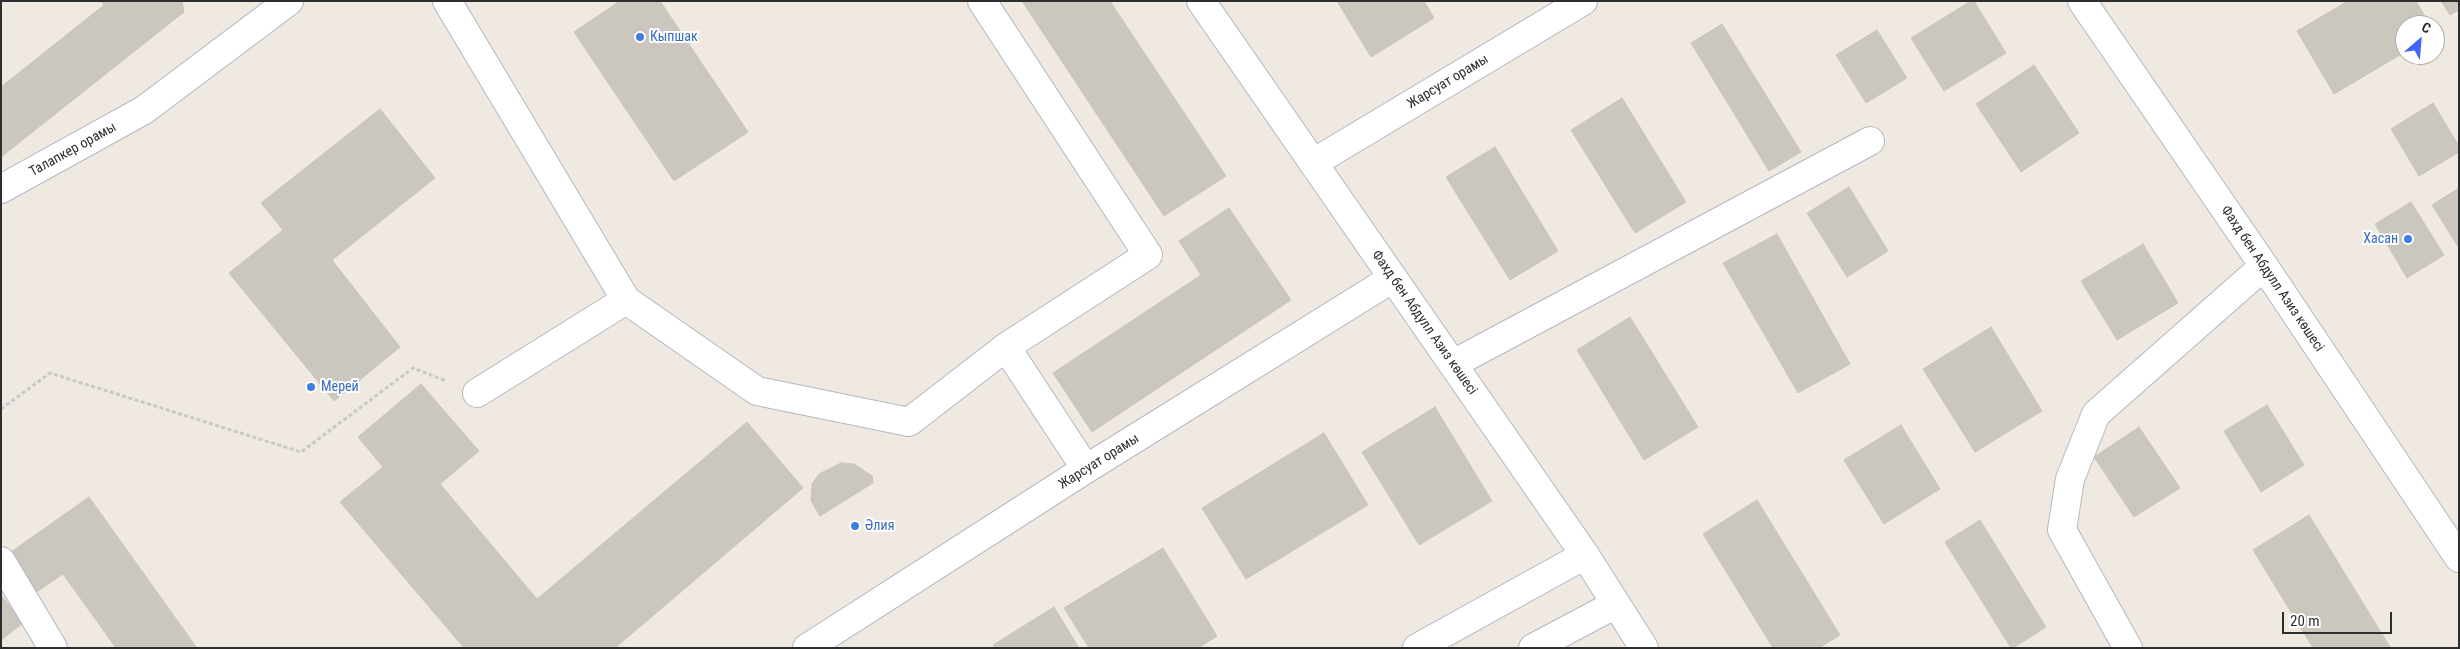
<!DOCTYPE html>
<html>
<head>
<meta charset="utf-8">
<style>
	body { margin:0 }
	#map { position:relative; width:2460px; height:649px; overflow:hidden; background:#efe9e1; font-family:"Roboto Condensed",sans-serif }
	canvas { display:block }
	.frame { position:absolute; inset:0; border:2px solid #2e2e2e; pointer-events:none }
	.north { position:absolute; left:2395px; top:15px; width:50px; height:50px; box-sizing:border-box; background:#fff; border:1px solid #ababab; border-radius:50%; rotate:27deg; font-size:14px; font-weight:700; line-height:20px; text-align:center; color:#2e2e2e }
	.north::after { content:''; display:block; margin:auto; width:18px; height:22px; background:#4264fb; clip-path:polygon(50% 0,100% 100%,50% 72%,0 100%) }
	.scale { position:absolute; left:2282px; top:612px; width:110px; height:22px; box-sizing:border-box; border:2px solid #2e2e2e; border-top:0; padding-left:6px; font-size:15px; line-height:18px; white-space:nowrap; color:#2e2e2e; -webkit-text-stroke:4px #fff; paint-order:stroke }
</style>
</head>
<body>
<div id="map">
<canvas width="2460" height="649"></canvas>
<div class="frame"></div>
<div class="north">С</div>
<div class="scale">20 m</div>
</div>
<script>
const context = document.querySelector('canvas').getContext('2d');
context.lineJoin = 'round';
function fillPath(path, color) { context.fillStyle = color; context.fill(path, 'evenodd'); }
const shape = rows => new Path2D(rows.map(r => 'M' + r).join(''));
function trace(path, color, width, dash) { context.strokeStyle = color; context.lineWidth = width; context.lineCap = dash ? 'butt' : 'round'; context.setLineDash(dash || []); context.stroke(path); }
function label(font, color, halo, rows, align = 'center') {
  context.font = font + ' "Roboto Condensed",sans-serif'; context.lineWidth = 4; context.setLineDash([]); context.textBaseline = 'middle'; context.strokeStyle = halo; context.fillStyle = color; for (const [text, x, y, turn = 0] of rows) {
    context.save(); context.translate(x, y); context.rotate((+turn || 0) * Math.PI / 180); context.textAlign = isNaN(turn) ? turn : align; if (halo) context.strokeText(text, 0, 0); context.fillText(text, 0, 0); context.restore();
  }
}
const building = shape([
	[101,1,182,1,184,12,1,157,1,87,104,5,101,1],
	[620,1,660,1,748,132,674,181,574,32,620,1],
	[1022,1,1110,1,1226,176,1164,216,1022,1],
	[1337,1,1424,1,1434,18,1371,57,1337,1],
	[1971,1,1974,1,2006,53,1944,91,1911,38,1971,1],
	[2348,1,2416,1,2430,25,2405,25,2405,52,2334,94,2297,31,2348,1],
	[2441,1,2459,1,2459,10,2450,15,2441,1],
	[1722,24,1801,152,1769,171,1691,43,1722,24],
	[1877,30,1907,78,1866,103,1836,55,1877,30],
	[2034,65,2079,133,2021,172,1976,104,2034,65],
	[1622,98,1686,202,1635,233,1571,130,1622,98],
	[2433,103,2459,146,2459,152,2419,176,2391,129,2433,103],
	[380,109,435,178,332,260,400,347,334,401,229,273,283,230,261,203,380,109],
	[1495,147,1558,251,1510,280,1446,177,1495,147],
	[1849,187,1888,251,1847,277,1807,213,1849,187],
	[2459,188,2459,248,2432,205,2459,188],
	[2411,202,2444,255,2407,278,2375,224,2411,202],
	[1229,208,1291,300,1092,432,1053,373,1201,275,1179,241,1229,208],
	[1777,234,1850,364,1798,393,1723,263,1777,234],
	[2143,244,2178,303,2117,340,2081,281,2143,244],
	[1630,317,1698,427,1644,460,1577,350,1630,317],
	[1991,327,2042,411,1975,452,1923,369,1991,327],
	[421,384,479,451,440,484,537,599,747,422,803,488,615,648,464,648,340,502,383,467,358,437,421,384],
	[2267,405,2304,465,2261,492,2224,431,2267,405],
	[1435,407,1492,501,1419,545,1362,452,1435,407],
	[1901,425,1940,489,1884,524,1844,460,1901,425],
	[2139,427,2180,488,2134,517,2094,457,2139,427],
	[1324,433,1368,505,1246,579,1202,508,1324,433],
	[841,463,854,464,872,476,873,483,820,516,811,501,812,484,819,474,841,463],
	[89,497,197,648,116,648,63,574,31,596,4,557,89,497],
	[1757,500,1840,635,1819,648,1773,648,1703,534,1757,500],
	[2309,515,2390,647,2389,648,2313,648,2253,550,2309,515],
	[1980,520,2046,627,2013,648,2011,648,1945,542,1980,520],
	[1163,548,1217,636,1198,648,1089,648,1064,608,1163,548],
	[1,595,23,623,1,640,1,595],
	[1054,607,1079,648,995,648,993,645,1054,607]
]);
const path = shape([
	[1,409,50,373,301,452,413,368,446,381]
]);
const minor = shape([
	[447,1,626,300,757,391,909,422,1006,347],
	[982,1,1148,255,1006,347,1086,469],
	[1201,1,1585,555,1644,648],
	[2082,1,2264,266,2459,558],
	[1313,163,1583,1],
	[1,189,144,110,289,1],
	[1453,364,1870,141],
	[477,393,626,300],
	[1,561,53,648],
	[807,648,1086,469,1393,278],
	[1417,648,1585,555],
	[1533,648,1616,604],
	[2128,648,2062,530,2070,479,2096,414,2264,266]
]);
const markers = [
	[640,37,5,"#3f7fe0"],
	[2408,239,5,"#3f7fe0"],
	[311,387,5,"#3f7fe0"],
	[855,526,5,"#3f7fe0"]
];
const shopNames = [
	["Кыпшак",650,37],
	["Хасан",2398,239,"right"],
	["Мерей",321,387],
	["Әлия",865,526]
];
const streetNames = [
	["Жарсуат орамы",1448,82,-31],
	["Талапкер орамы",73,150,-29],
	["Фахд бен Абдулл Азиз көшесі",2272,279,56],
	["Фахд бен Абдулл Азиз көшесі",1424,323,55],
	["Жарсуат орамы",1099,462,-32]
];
fillPath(building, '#cbc7bf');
trace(building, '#cbc5ba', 1);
trace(minor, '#b4b7c1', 30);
trace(path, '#c9c9c9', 3, [4, 2.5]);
trace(minor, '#fff', 28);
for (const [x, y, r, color] of markers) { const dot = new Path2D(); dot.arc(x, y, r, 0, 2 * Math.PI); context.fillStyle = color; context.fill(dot); trace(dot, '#fff', 2); }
label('14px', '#366cbe', '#fff', shopNames, 'left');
label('14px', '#2e2e2e', '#fff', streetNames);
</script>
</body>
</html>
